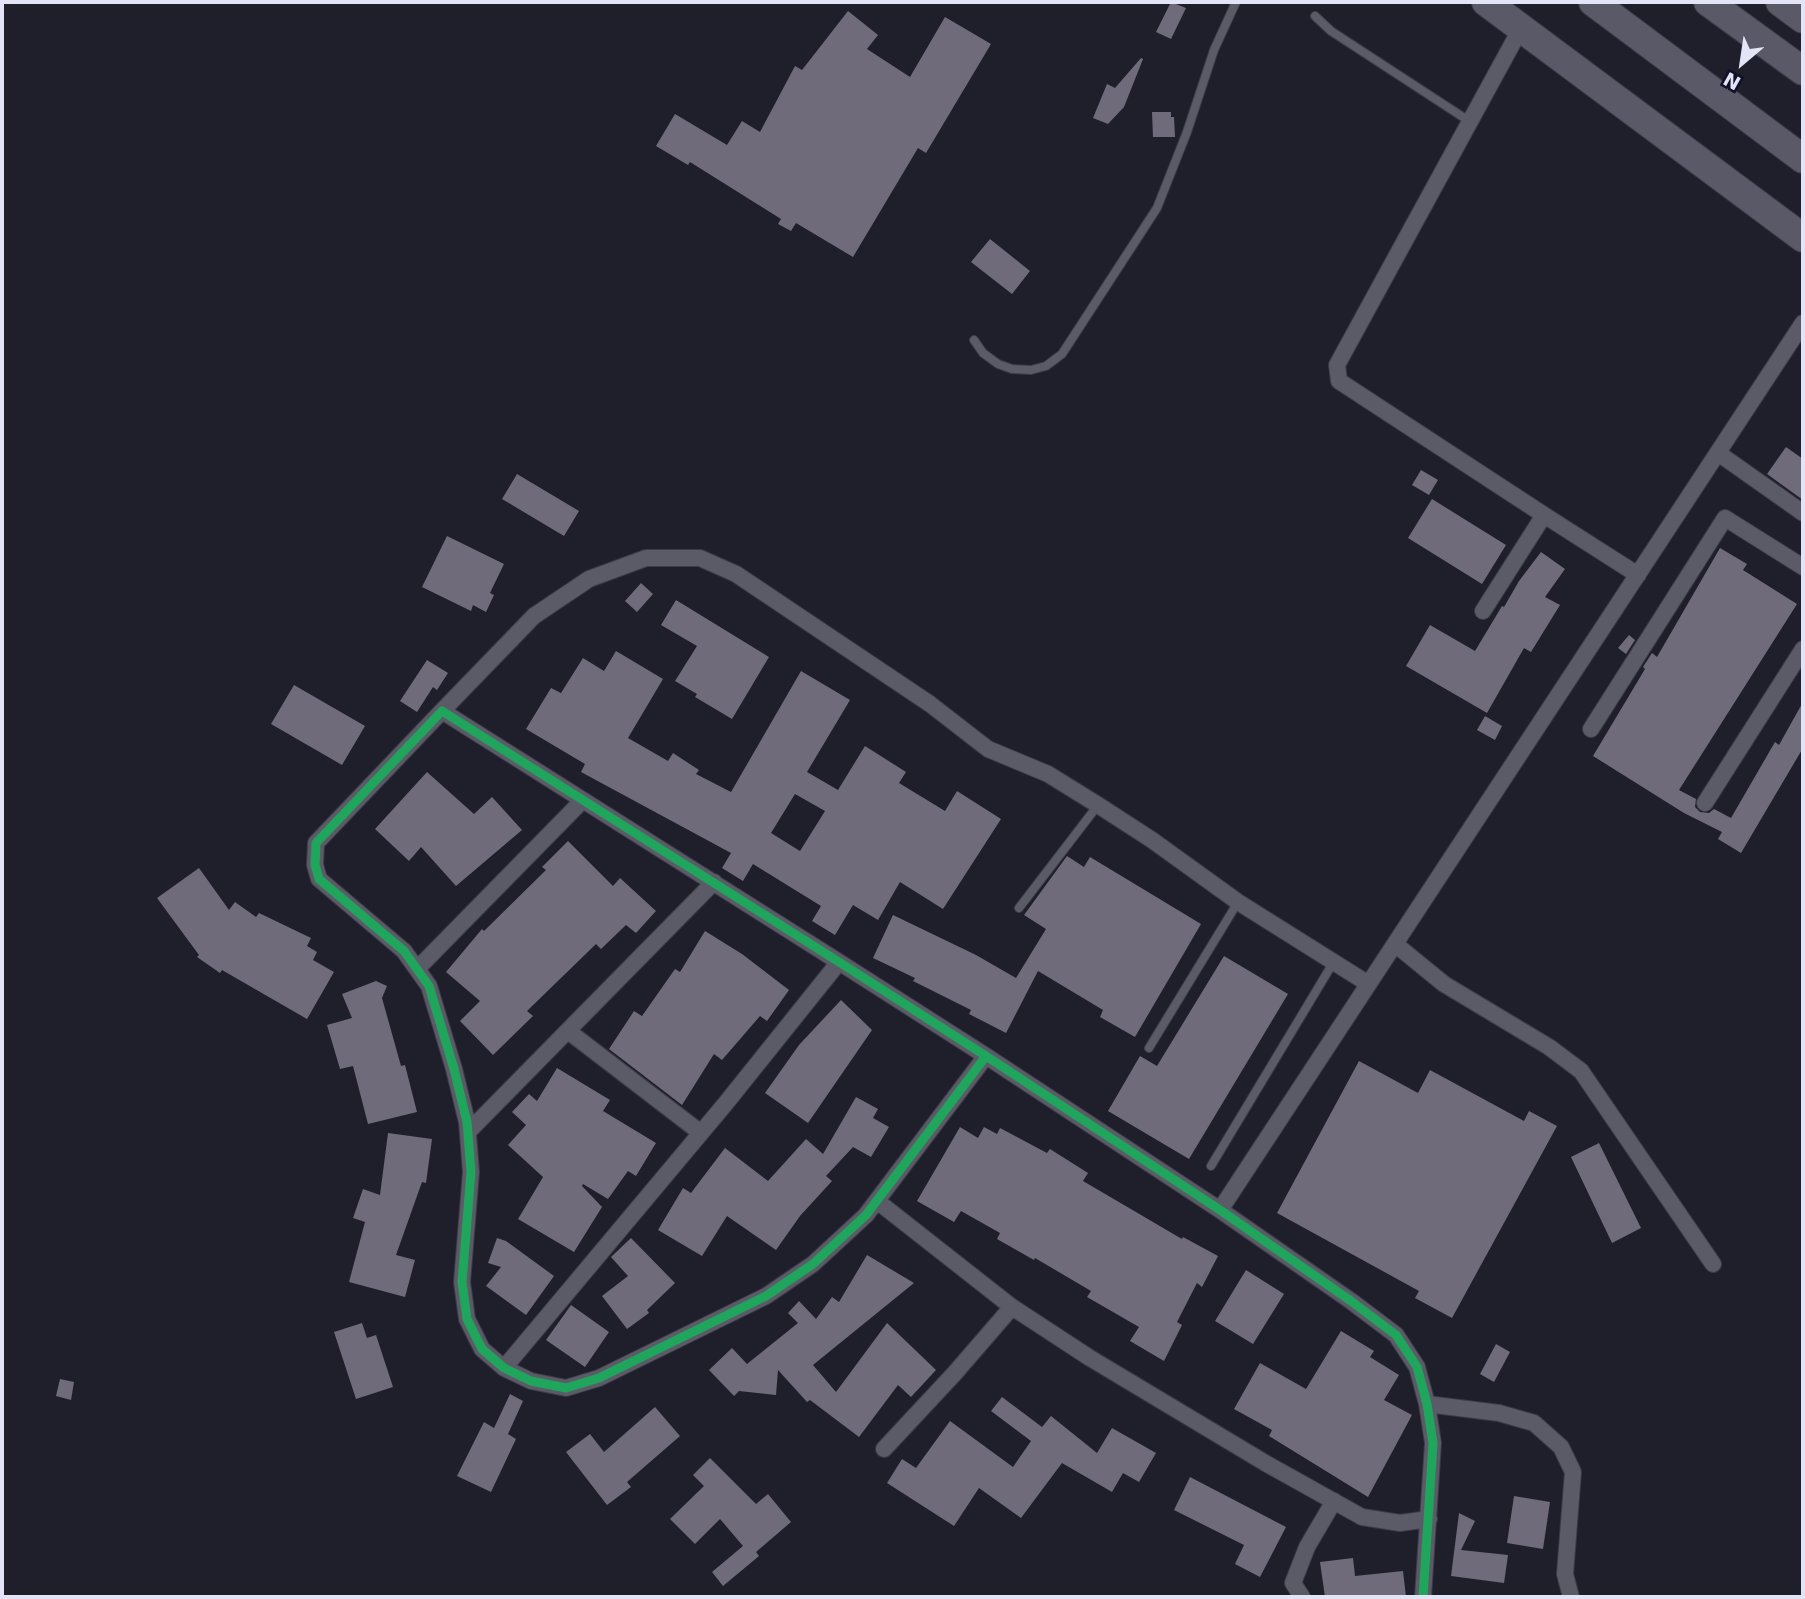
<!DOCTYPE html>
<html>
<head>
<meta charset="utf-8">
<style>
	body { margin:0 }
	#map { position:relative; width:1805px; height:1599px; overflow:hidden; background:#1f1f2c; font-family:"DejaVu Sans",sans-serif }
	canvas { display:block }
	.frame { position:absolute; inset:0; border:4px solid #e3e5f6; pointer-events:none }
	.north { position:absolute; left:1707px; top:28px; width:70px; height:70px; -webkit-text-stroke:5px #101028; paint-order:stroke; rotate:209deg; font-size:19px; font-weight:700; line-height:28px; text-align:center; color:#e3e5f6 }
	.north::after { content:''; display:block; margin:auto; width:24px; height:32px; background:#e3e5f6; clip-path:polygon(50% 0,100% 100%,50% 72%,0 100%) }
</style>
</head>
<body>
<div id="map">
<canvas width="1805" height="1599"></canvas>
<div class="frame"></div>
<div class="north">N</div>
</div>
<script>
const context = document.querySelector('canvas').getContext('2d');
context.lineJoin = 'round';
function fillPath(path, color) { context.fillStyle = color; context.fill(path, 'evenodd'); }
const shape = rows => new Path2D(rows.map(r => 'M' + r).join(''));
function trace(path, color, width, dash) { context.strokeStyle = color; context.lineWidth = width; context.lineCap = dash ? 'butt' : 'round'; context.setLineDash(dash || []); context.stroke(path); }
const building = shape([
	[1171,2,1186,8,1171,39,1156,32],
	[848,11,878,35,867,49,910,77,945,17,991,44,926,153,918,148,853,257,796,223,791,231,778,224,781,219,690,162,688,165,656,146,675,114,727,145,742,121,760,132,795,66,802,70],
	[1141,58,1143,59,1124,107,1108,124,1093,118,1107,84,1115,88],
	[1152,112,1171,112,1171,117,1174,117,1175,137,1153,137],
	[990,239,1030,271,1012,294,971,262],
	[1786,447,1803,459,1803,500,1767,474],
	[1421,470,1438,480,1429,495,1412,485],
	[517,474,579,511,564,536,502,499],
	[1432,499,1506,545,1482,584,1408,538],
	[447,536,504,564,490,593,494,595,486,612,473,605,471,611,422,587],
	[1720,548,1747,564,1743,570,1797,604,1679,790,1696,799,1695,807,1700,812,1709,813,1714,809,1731,818,1775,742,1779,745,1803,702,1803,748,1741,853,1718,839,1722,832,1684,813,1593,756,1645,669,1643,667,1652,653,1657,657],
	[1541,552,1565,569,1545,597,1560,605,1531,652,1524,648,1487,713,1406,666,1430,625,1475,651,1502,606,1504,607,1519,581],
	[641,583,653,594,637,612,625,601],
	[676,600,769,657,732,719,695,697,697,694,675,681,697,646,661,625],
	[1629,635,1635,640,1626,654,1618,648],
	[616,651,663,679,628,738,668,761,673,753,699,770,696,774,731,792,801,671,850,700,807,772,838,790,865,746,906,772,899,783,945,811,957,791,1001,819,943,909,900,882,878,920,853,905,835,935,812,921,821,906,753,864,743,881,722,868,731,853,581,772,585,764,526,729,551,688,561,693,583,658,604,671],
	[795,794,825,811,800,851,771,833],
	[427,660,448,673,437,690,433,687,417,712,400,701],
	[294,685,365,726,342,765,271,724],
	[1485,716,1502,726,1495,740,1477,730],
	[427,772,474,814,492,797,522,830,456,886,421,847,409,861,375,829],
	[568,841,613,886,620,878,656,911,636,933,626,925,601,949,596,944,527,1011,533,1016,493,1055,460,1021,480,1001,446,972,482,929,484,931,546,870,542,867],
	[1067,856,1084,867,1090,857,1201,924,1135,1037,1100,1017,1103,1010,1038,971,1006,1033,969,1014,971,1010,913,981,915,978,873,958,893,915,976,955,1016,978,1046,929,1024,915],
	[199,868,229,910,235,902,256,917,259,913,311,938,307,946,317,952,313,960,334,972,307,1019,222,970,220,973,197,957,199,955,157,898],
	[705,931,742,954,789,990,767,1021,760,1016,722,1060,714,1054,682,1105,609,1049,634,1011,642,1016,675,969,680,972],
	[1224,956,1288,994,1189,1159,1108,1111,1140,1056,1157,1066],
	[376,981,387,986,382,998,401,1066,405,1065,417,1112,368,1124,353,1066,340,1069,327,1025,352,1018,342,994],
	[841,1000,872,1030,808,1123,765,1093,799,1045],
	[1359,1061,1418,1093,1430,1070,1524,1121,1529,1111,1557,1126,1452,1318,1415,1298,1419,1291,1277,1213],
	[557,1068,610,1100,603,1111,656,1143,636,1176,628,1171,608,1199,583,1184,582,1186,602,1207,574,1252,518,1219,543,1177,508,1145,526,1125,512,1112,529,1094,537,1101],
	[856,1097,878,1109,873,1118,889,1127,871,1157,853,1147,826,1176,832,1181,800,1216,776,1250,727,1216,702,1256,658,1230,683,1188,691,1193,725,1148,768,1181,806,1139,823,1154],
	[960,1127,978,1138,984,1127,997,1134,1000,1128,1047,1153,1050,1149,1088,1173,1083,1181,1182,1239,1183,1237,1218,1256,1202,1287,1197,1283,1177,1322,1182,1325,1164,1361,1130,1341,1139,1327,1087,1297,1091,1291,1035,1258,1034,1260,997,1239,1000,1233,961,1211,954,1222,917,1201],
	[388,1133,432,1139,426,1183,422,1182,396,1255,415,1260,405,1297,349,1282,365,1222,353,1218,363,1189,380,1195],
	[1599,1143,1641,1228,1612,1243,1571,1157],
	[497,1238,506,1241,554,1276,526,1315,486,1286,501,1267,488,1263],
	[631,1238,675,1283,647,1310,649,1313,627,1329,602,1296,628,1276,611,1257],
	[867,1255,914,1283,813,1365,836,1392,887,1323,936,1370,911,1397,898,1385,859,1437,810,1400,807,1402,778,1370,776,1395,739,1391,734,1396,709,1370,732,1348,747,1364,798,1323,788,1313,799,1301,816,1319,832,1297,839,1302],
	[1246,1270,1284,1294,1253,1344,1215,1321],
	[571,1305,609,1332,585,1367,546,1340],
	[362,1323,367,1338,376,1335,393,1387,356,1399,334,1332],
	[1341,1331,1374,1351,1370,1357,1399,1375,1384,1400,1412,1415,1368,1497,1269,1436,1272,1430,1234,1409,1260,1363,1306,1389],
	[1496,1344,1510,1352,1494,1382,1480,1374],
	[60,1379,74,1382,71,1400,56,1396],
	[510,1394,523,1401,508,1434,516,1439,491,1492,457,1476,484,1422,494,1428],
	[1002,1397,1042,1427,1051,1416,1097,1453,1112,1428,1156,1453,1139,1482,1123,1473,1112,1492,1062,1463,1021,1518,979,1488,954,1526,887,1483,902,1459,916,1468,950,1421,1013,1467,1031,1441,991,1411],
	[655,1407,680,1436,627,1482,631,1487,607,1505,566,1452,590,1434,604,1452],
	[710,1458,756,1504,768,1494,791,1522,756,1552,759,1556,723,1586,712,1572,743,1546,720,1519,695,1544,670,1519,704,1486,693,1475],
	[1190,1477,1286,1527,1260,1577,1235,1564,1244,1545,1174,1510],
	[1514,1496,1550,1502,1543,1549,1507,1543],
	[1459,1513,1475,1521,1461,1550,1508,1555,1504,1583,1451,1576],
	[1353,1558,1355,1576,1403,1571,1406,1597,1325,1597,1320,1562]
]);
const lane = shape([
	[1315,16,1331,31,1469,121],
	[974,340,983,353,998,364,1012,369,1031,370,1046,366,1062,354,1157,208,1187,132,1214,50,1236,2],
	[1019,908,1098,805],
	[1149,1048,1238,902],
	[1211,1166,1333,963]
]);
const street = shape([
	[1521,28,1337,365,1339,381,1544,515],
	[1718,453,1803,513],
	[1483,611,1544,515,1638,575],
	[442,711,534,616,589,579,646,558,700,558,736,574,930,704,988,749,1048,774,1098,805,1152,840,1238,902,1367,983],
	[1591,729,1725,518,1803,567],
	[1705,803,1803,649],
	[1395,944,1444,984,1549,1047,1581,1071,1713,1264],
	[417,969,582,801],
	[568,1031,701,1133],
	[986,1056,866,1215,813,1264,766,1296,599,1378,566,1388,531,1381,504,1368,482,1349,467,1319,462,1282,471,1172,467,1122,454,1069,429,986,404,951,319,879,315,865,316,843,442,711,839,962,986,1056,1220,1210,1351,1301,1396,1335,1417,1367,1427,1404,1433,1443,1423,1597],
	[468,1132,714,882],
	[877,1201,1012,1307,1090,1358,1267,1464,1362,1517,1400,1523,1429,1519],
	[1220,1210,1803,323],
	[504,1368,726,1103,839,962],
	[1427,1404,1499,1413,1534,1423,1561,1447,1573,1472,1565,1574,1571,1597],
	[884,1449,954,1374,1012,1307],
	[1302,1597,1293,1583,1307,1547,1334,1501]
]);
const highway = shape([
	[1486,2,1803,238],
	[1593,2,1803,159],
	[1708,2,1803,71],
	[1780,2,1803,19]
]);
const cycleway = shape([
	[986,1056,866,1215,813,1264,766,1296,599,1378,566,1388,531,1381,504,1368,482,1349,467,1319,462,1282,471,1172,467,1122,454,1069,429,986,404,951,319,879,315,865,316,843,442,711,839,962,986,1056,1220,1210,1351,1301,1396,1335,1417,1367,1427,1404,1433,1443,1423,1597]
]);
fillPath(building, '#6f6b7a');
trace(lane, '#3b3c47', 10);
trace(street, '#3b3c47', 18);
trace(highway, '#3b3c47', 30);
trace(lane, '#5b5b68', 8);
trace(street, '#5b5b68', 16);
trace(highway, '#5a5968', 28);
trace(cycleway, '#20a55d', 9);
</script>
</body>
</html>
